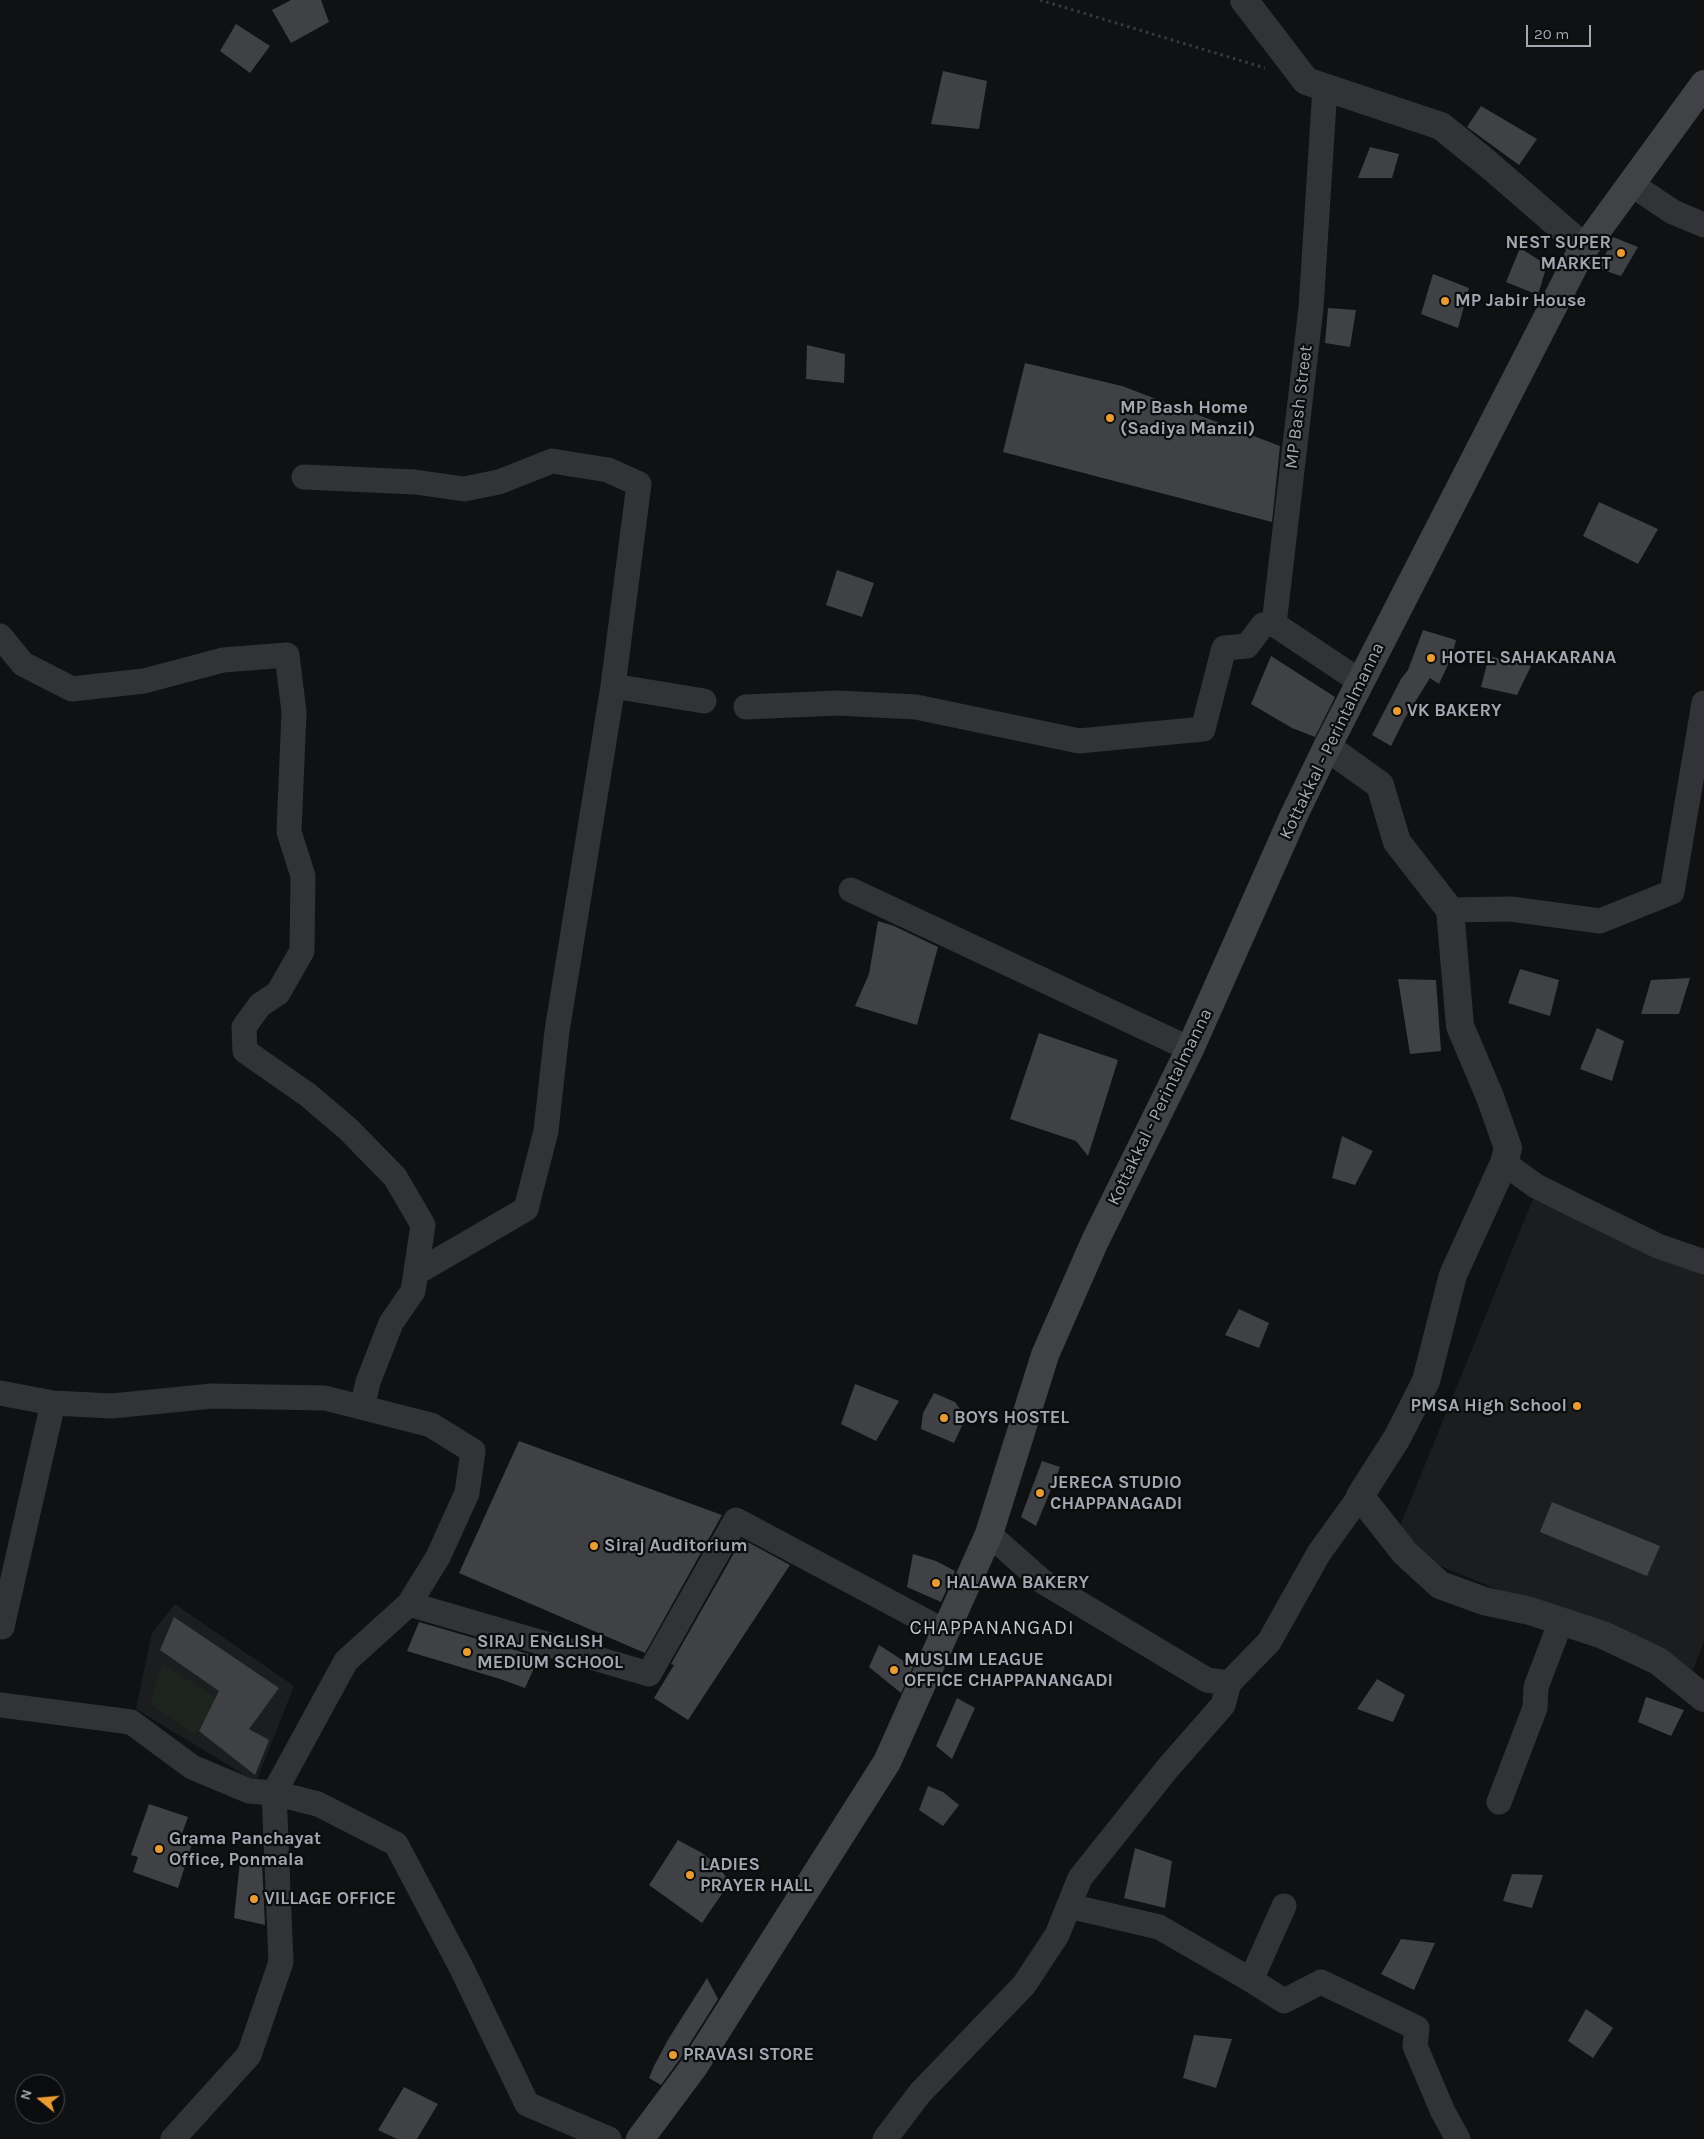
<!DOCTYPE html>
<html>
<head>
<meta charset="utf-8">
<style>
	body { margin:0 }
	#map { position:relative; width:1704px; height:2139px; overflow:hidden; background:#101112; font-family:Karla,sans-serif }
	canvas { display:block }
	.north { position:absolute; left:15px; top:2074px; width:50px; height:50px; box-sizing:border-box; background:#0b0c0d; border:1px solid #474a4f; border-radius:50%; rotate:287deg; font-size:14px; font-weight:700; line-height:20px; text-align:center; color:#a2a8b2 }
	.north::after { content:''; display:block; margin:auto; width:18px; height:22px; background:#e99c32; clip-path:polygon(50% 0,100% 100%,50% 72%,0 100%) }
	.scale { position:absolute; left:1526px; top:25px; width:65px; height:22px; box-sizing:border-box; border:2px solid #a2a8b2; border-top:0; padding-left:6px; font-size:15px; line-height:18px; white-space:nowrap; color:#a2a8b2; -webkit-text-stroke:4px #0b0c0d; paint-order:stroke }
</style>
</head>
<body>
<div id="map">
<canvas width="1704" height="2139"></canvas>
<div class="north">N</div>
<div class="scale">20 m</div>
</div>
<script>
const context = document.querySelector('canvas').getContext('2d');
context.lineJoin = 'round';
function fillPath(path, color) { context.fillStyle = color; context.fill(path, 'evenodd'); }
const shape = rows => new Path2D(rows.map(r => 'M' + r).join(''));
function trace(path, color, width, dash) { context.strokeStyle = color; context.lineWidth = width; context.lineCap = dash ? 'butt' : 'round'; context.setLineDash(dash || []); context.stroke(path); }
function label(font, color, halo, rows, align = 'center') {
  context.font = font + ' Karla,sans-serif'; context.lineWidth = 4.5; context.setLineDash([]); context.textBaseline = 'middle'; context.strokeStyle = halo; context.fillStyle = color; for (const [text, x, y, turn = 0] of rows) {
    context.save(); context.translate(x, y); context.rotate((+turn || 0) * Math.PI / 180); context.textAlign = isNaN(turn) ? turn : align; if (halo) context.strokeText(text, 0, 0); context.fillText(text, 0, 0); context.restore();
  }
}
const built = shape([
	[1533,1199,1655,1248,1704,1265,1704,1641,1693,1670,1392,1546],
	[175,1604,294,1686,256,1782,136,1709,152,1633]
]);
const green = shape([
	[162,1663,218,1699,195,1734,150,1704]
]);
const building = shape([
	[291,0,321,0,329,22,291,43,272,10],
	[236,24,270,46,250,73,220,51],
	[943,71,987,81,979,129,931,124],
	[1481,106,1537,139,1519,165,1467,127],
	[1370,147,1399,154,1392,178,1358,178],
	[1613,237,1638,247,1621,276,1597,268,1604,258],
	[1520,248,1547,265,1538,295,1506,282],
	[1433,274,1469,288,1458,328,1421,314],
	[1328,308,1356,310,1350,347,1325,343],
	[807,345,845,354,844,383,806,379],
	[1025,363,1122,386,1280,446,1272,522,1003,452],
	[1599,502,1658,529,1638,564,1583,536],
	[837,570,874,583,862,617,826,605],
	[1423,630,1456,640,1452,656,1439,684,1430,678,1405,718,1391,746,1372,735,1401,679,1408,670],
	[1271,656,1335,697,1315,737,1292,728,1251,704],
	[1489,656,1531,666,1517,695,1481,687],
	[878,921,894,926,938,947,917,1025,855,1006,869,974],
	[1520,969,1559,980,1550,1016,1508,1003],
	[1690,978,1679,1014,1641,1014,1651,980],
	[1398,979,1436,980,1441,1051,1410,1054],
	[1597,1028,1624,1041,1612,1081,1580,1069],
	[1039,1033,1118,1060,1088,1156,1076,1141,1010,1119],
	[1342,1136,1373,1151,1355,1185,1332,1178],
	[1239,1309,1269,1323,1259,1348,1225,1335],
	[855,1384,899,1401,876,1441,841,1424],
	[934,1393,955,1402,966,1417,954,1443,921,1429,923,1413],
	[519,1441,722,1515,645,1653,459,1573],
	[1042,1461,1060,1467,1036,1526,1021,1517],
	[1552,1502,1660,1546,1647,1576,1540,1532],
	[742,1539,790,1565,688,1720,654,1698,674,1665,671,1664],
	[913,1554,936,1561,955,1571,941,1602,907,1587],
	[174,1617,279,1688,249,1729,269,1740,255,1775,199,1731,219,1691,160,1650],
	[419,1622,539,1657,525,1688,500,1679,407,1651],
	[879,1645,913,1667,901,1693,869,1667],
	[1377,1679,1405,1695,1393,1722,1357,1709],
	[1646,1697,1684,1710,1671,1736,1638,1722],
	[957,1698,975,1708,952,1759,936,1746],
	[928,1786,943,1792,959,1805,943,1826,919,1810],
	[149,1804,188,1817,180,1839,192,1844,178,1888,133,1872,138,1857,131,1855],
	[678,1840,702,1853,716,1864,730,1882,702,1923,649,1885],
	[1135,1848,1172,1861,1165,1908,1124,1898],
	[253,1860,262,1862,265,1925,234,1918,240,1861],
	[1512,1874,1543,1875,1532,1908,1503,1901],
	[1401,1939,1435,1943,1414,1990,1381,1974],
	[707,1978,718,1999,680,2059,661,2085,649,2078,654,2066,669,2038],
	[1586,2009,1613,2028,1593,2058,1568,2041],
	[1194,2035,1232,2039,1216,2088,1183,2078],
	[404,2087,438,2104,417,2139,397,2139,378,2130]
]);
const path = shape([
	[1040,0,1265,68]
]);
const minor = shape([
	[1325,87,1311,308,1274,624,1361,682],
	[1631,184,1673,212,1704,225],
	[304,477,415,482,464,489,499,482,552,461,608,470,639,484,613,686,557,1031,546,1131,526,1209,416,1273],
	[0,636,23,664,72,689,144,681,223,660,287,655,294,712,289,832,303,876,302,951,278,993,260,1005,244,1027,245,1051,308,1095,348,1129,395,1177,423,1225,413,1291,391,1323,368,1382,362,1407],
	[613,686,704,701],
	[746,707,838,703,916,707,1079,741,1203,729,1224,648,1247,646,1263,625,1274,624],
	[851,890,1190,1049],
	[1450,910,1511,909,1600,921,1672,892,1704,703],
	[1504,1163,1536,1186,1578,1207,1658,1246,1704,1262],
	[0,1393,53,1403,2,1627],
	[53,1403,112,1406,212,1396,325,1398,431,1425,473,1451,467,1493,438,1557,409,1604],
	[989,1534,1042,1581,1207,1680,1229,1683],
	[0,1705,131,1722,192,1767,249,1791,274,1793,318,1804,396,1844,462,1969,527,2104,609,2139],
	[1499,1802,1535,1708,1536,1687,1561,1621],
	[1069,1906,1159,1927,1251,1980,1284,2001,1321,1982,1417,2028,1415,2046,1443,2112,1458,2139],
	[1251,1980,1284,1906],
	[173,2139,249,2055,281,1962,274,1793,346,1661,409,1604,649,1674,736,1520,944,1631],
	[885,2139,920,2093,1024,1985,1057,1935,1080,1878,1167,1769,1223,1705,1229,1683,1269,1642,1319,1553,1360,1496]
]);
const tertiary = shape([
	[1244,0,1306,81,1441,126,1488,164,1585,248],
	[1327,747,1380,785,1397,842,1450,910,1460,1026,1490,1097,1508,1148,1504,1163,1453,1275,1426,1381,1397,1438,1360,1496,1405,1553,1440,1585,1484,1601,1530,1611,1603,1635,1658,1661,1704,1698]
]);
const secondary = shape([
	[640,2139,693,2068,887,1762,989,1534,1045,1355,1095,1241,1190,1049,1294,815,1327,747,1580,254,1704,84]
]);
const markers = [
	[1621,253,5,"#e99c32"],
	[1445,301,5,"#e99c32"],
	[1110,418,5,"#e99c32"],
	[1431,658,5,"#e99c32"],
	[1397,711,5,"#e99c32"],
	[1577,1406,5,"#e99c32"],
	[944,1418,5,"#e99c32"],
	[1040,1493,5,"#e99c32"],
	[594,1546,5,"#e99c32"],
	[936,1583,5,"#e99c32"],
	[467,1652,5,"#e99c32"],
	[894,1670,5,"#e99c32"],
	[159,1849,5,"#e99c32"],
	[690,1875,5,"#e99c32"],
	[254,1899,5,"#e99c32"],
	[673,2055,5,"#e99c32"]
];
const poiNames = [
	["NEST SUPER",1611,243,"right"],
	["MARKET",1611,264,"right"],
	["MP Jabir House",1455,301],
	["MP Bash Home",1120,408],
	["(Sadiya Manzil)",1120,429],
	["HOTEL SAHAKARANA",1441,658],
	["VK BAKERY",1407,711],
	["PMSA High School",1567,1406,"right"],
	["BOYS HOSTEL",954,1418],
	["JERECA STUDIO",1050,1483],
	["CHAPPANAGADI",1050,1504],
	["Siraj Auditorium",604,1546],
	["HALAWA BAKERY",946,1583],
	["SIRAJ ENGLISH",477,1642],
	["MEDIUM SCHOOL",477,1663],
	["MUSLIM LEAGUE",904,1660],
	["OFFICE CHAPPANANGADI",904,1681],
	["Grama Panchayat",169,1839],
	["Office, Ponmala",169,1860],
	["LADIES",700,1865],
	["PRAYER HALL",700,1886],
	["VILLAGE OFFICE",264,1899],
	["PRAVASI STORE",683,2055]
];
const streetNames = [
	["MP Bash Street",1299,407,-83],
	["Kottakkal - Perintalmanna",1332,741,-64],
	["Kottakkal - Perintalmanna",1160,1107,-64]
];
const quarterNames = [
	["CHAPPANANGADI",992,1628]
];
fillPath(built, '#1c1d1f');
fillPath(green, '#1d241d');
fillPath(building, '#3f4145');
trace(path, '#383a3d', 3, [2.5, 4]);
trace(minor, '#323337', 25);
trace(tertiary, '#323337', 28);
trace(secondary, '#404246', 28);
for (const [x, y, r, color] of markers) { const dot = new Path2D(); dot.arc(x, y, r, 0, 2 * Math.PI); context.fillStyle = color; context.fill(dot); trace(dot, '#0b0c0d', 2); }
label('bold 18px', '#a2a8b2', '#0b0c0d', poiNames, 'left');
label('18px', '#a2a8b2', '#0b0c0d', streetNames);
context.letterSpacing = '1px';
label('20px', '#c3c7ce', '#0b0c0d', quarterNames);
context.letterSpacing = '0px';
</script>
</body>
</html>
